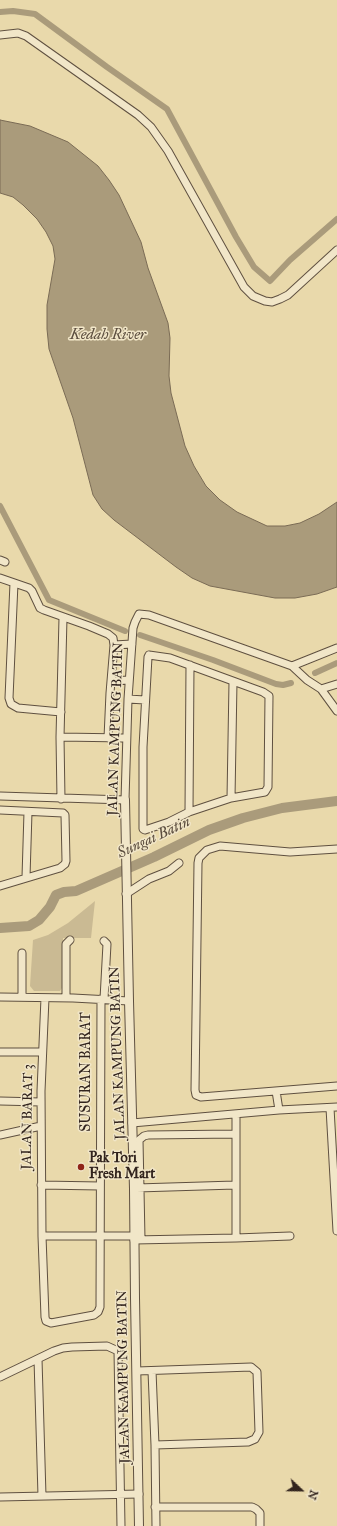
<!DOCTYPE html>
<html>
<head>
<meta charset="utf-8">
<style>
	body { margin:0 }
	#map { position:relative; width:337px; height:1526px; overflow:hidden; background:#e9d9ab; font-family:"IM FELL Great Primer",serif }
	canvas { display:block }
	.north { position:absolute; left:281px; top:1470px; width:40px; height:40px; -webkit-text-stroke:3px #f1e6c8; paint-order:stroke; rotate:112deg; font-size:11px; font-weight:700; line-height:16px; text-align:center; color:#31231d }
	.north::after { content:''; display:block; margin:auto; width:14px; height:18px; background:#31231d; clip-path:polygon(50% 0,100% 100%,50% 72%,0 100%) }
</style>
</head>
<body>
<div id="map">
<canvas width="337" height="1526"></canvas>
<div class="north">N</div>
</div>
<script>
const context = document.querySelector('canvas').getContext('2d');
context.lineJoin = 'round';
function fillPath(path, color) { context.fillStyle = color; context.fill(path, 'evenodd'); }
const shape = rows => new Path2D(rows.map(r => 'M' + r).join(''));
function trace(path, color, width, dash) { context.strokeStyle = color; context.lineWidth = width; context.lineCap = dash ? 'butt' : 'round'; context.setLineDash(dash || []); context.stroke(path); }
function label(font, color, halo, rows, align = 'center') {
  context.font = font + ' "IM FELL Great Primer",serif'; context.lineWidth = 3; context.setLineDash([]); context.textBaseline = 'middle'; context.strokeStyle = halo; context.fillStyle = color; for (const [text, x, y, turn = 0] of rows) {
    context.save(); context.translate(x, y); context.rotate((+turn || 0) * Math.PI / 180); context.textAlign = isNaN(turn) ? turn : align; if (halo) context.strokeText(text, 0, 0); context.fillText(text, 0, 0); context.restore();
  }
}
const green = shape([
	[95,901,91,938,63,938,62,988,60,991,34,991,30,986,33,940,48,935,68,923]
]);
const water = shape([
	[0,120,30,126,68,142,98,166,109,180,119,195,141,242,148,268,168,323,170,338,169,376,171,393,185,446,194,466,206,486,220,500,237,512,267,526,285,526,300,523,319,514,337,502,337,587,317,594,295,598,275,598,210,586,192,578,176,567,114,520,102,509,93,495,73,418,49,349,47,329,47,305,55,259,53,246,46,232,37,219,23,205,13,197,0,193,0,120]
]);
const canal = shape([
	[0,12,13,11,35,14,107,67,167,109,236,237,254,267,270,281,290,260,337,219],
	[0,506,49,600,125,631],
	[140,635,213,660,276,684,283,685,291,683],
	[315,673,337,663]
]);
const river = shape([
	[0,928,29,926,39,920,50,907,56,895,64,892,76,891,154,857,209,830,243,818,282,808,337,801]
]);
const minor = shape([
	[0,35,18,33,26,36,138,115,151,127,168,151,244,287,253,296,265,301,272,302,280,299,288,295,337,250],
	[0,560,5,562],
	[0,578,29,588,32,591,40,608,44,610,89,626,108,634,113,638,114,645,110,693,108,738],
	[14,583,9,698,11,704,18,708,61,712],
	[114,645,132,644],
	[149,655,170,658,263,692,269,696,268,787,265,792,231,798,189,812,169,822,145,830,143,829,143,747,148,657,149,655],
	[292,666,307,680,321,689,337,711],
	[111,681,129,680],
	[321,689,337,684],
	[128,699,145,700],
	[60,737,126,738],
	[0,796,125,800,128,699,133,628,135,622,139,614,149,615,292,666,337,648],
	[231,798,233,682],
	[61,799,60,737,63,618],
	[0,810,63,813,65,815,66,861,65,864,60,868,0,886],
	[189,812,190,665],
	[337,849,290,852,220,846,207,850,199,858,198,863,195,1090,196,1095,201,1097,337,1086],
	[26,877,28,812],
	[126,894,149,879,169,871,179,863],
	[104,941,107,944,104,999],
	[0,997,73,998,129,1001],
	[22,997,22,953],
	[45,998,41,1091,42,1236,45,1317,46,1321,51,1323,94,1315,98,1312,100,1307,101,999],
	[66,998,66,944,70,940],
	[0,1052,42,1052],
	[276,1091,279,1110],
	[0,1101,41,1102],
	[330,1108,337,1231],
	[132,1123,279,1110,337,1107],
	[0,1135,41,1126],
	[41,1185,100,1186],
	[137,1188,235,1185],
	[42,1236,134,1236],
	[236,1238,290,1236],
	[141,1239,139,1140,144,1136,148,1135,235,1134],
	[134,1240,236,1238,236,1114],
	[38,1359,42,1496],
	[137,1371,251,1367,257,1372,259,1432,255,1439,248,1442,155,1445],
	[152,1371,155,1445,156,1526],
	[0,1377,54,1351,63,1348,72,1347,107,1346,118,1351,121,1526],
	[0,1497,139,1494],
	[155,1507,252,1507,256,1509,260,1513,260,1526]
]);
const tertiary = shape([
	[125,800,129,1001,134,1189,135,1298,139,1526]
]);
const markers = [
	[81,1167,4,"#8f2418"]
];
const streetNames = [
	["JALAN KAMPUNG BATIN",116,729,-88],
	["JALAN KAMPUNG BATIN",118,1053,-92],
	["SUSURAN BARAT",87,1072,-90],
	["JALAN BARAT 3",28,1117,-89],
	["JALAN KAMPUNG BATIN",124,1377,-91]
];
const poiNames = [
	["Pak Tori",89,1159],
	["Fresh Mart",89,1175]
];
const waterNames = [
	["Kedah River",108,335],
	["Sungai Batin",154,838,-25]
];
fillPath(green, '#caba93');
fillPath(water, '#aa9b7b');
trace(water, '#7a6b55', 1);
trace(canal, '#aa9b7b', 6);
trace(river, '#aa9b7b', 10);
trace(minor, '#5f5040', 9);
trace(tertiary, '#5f5040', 10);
trace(minor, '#f1e6c8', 7);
trace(tertiary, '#f1e6c8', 8);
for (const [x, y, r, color] of markers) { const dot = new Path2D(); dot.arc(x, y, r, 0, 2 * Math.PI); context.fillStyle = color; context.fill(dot); trace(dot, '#f1e6c8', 1.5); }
label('14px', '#31231d', '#f1e6c8', streetNames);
label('bold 14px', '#31231d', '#f1e6c8', poiNames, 'left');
label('italic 15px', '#5b4d3e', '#f1e6c8', waterNames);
</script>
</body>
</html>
